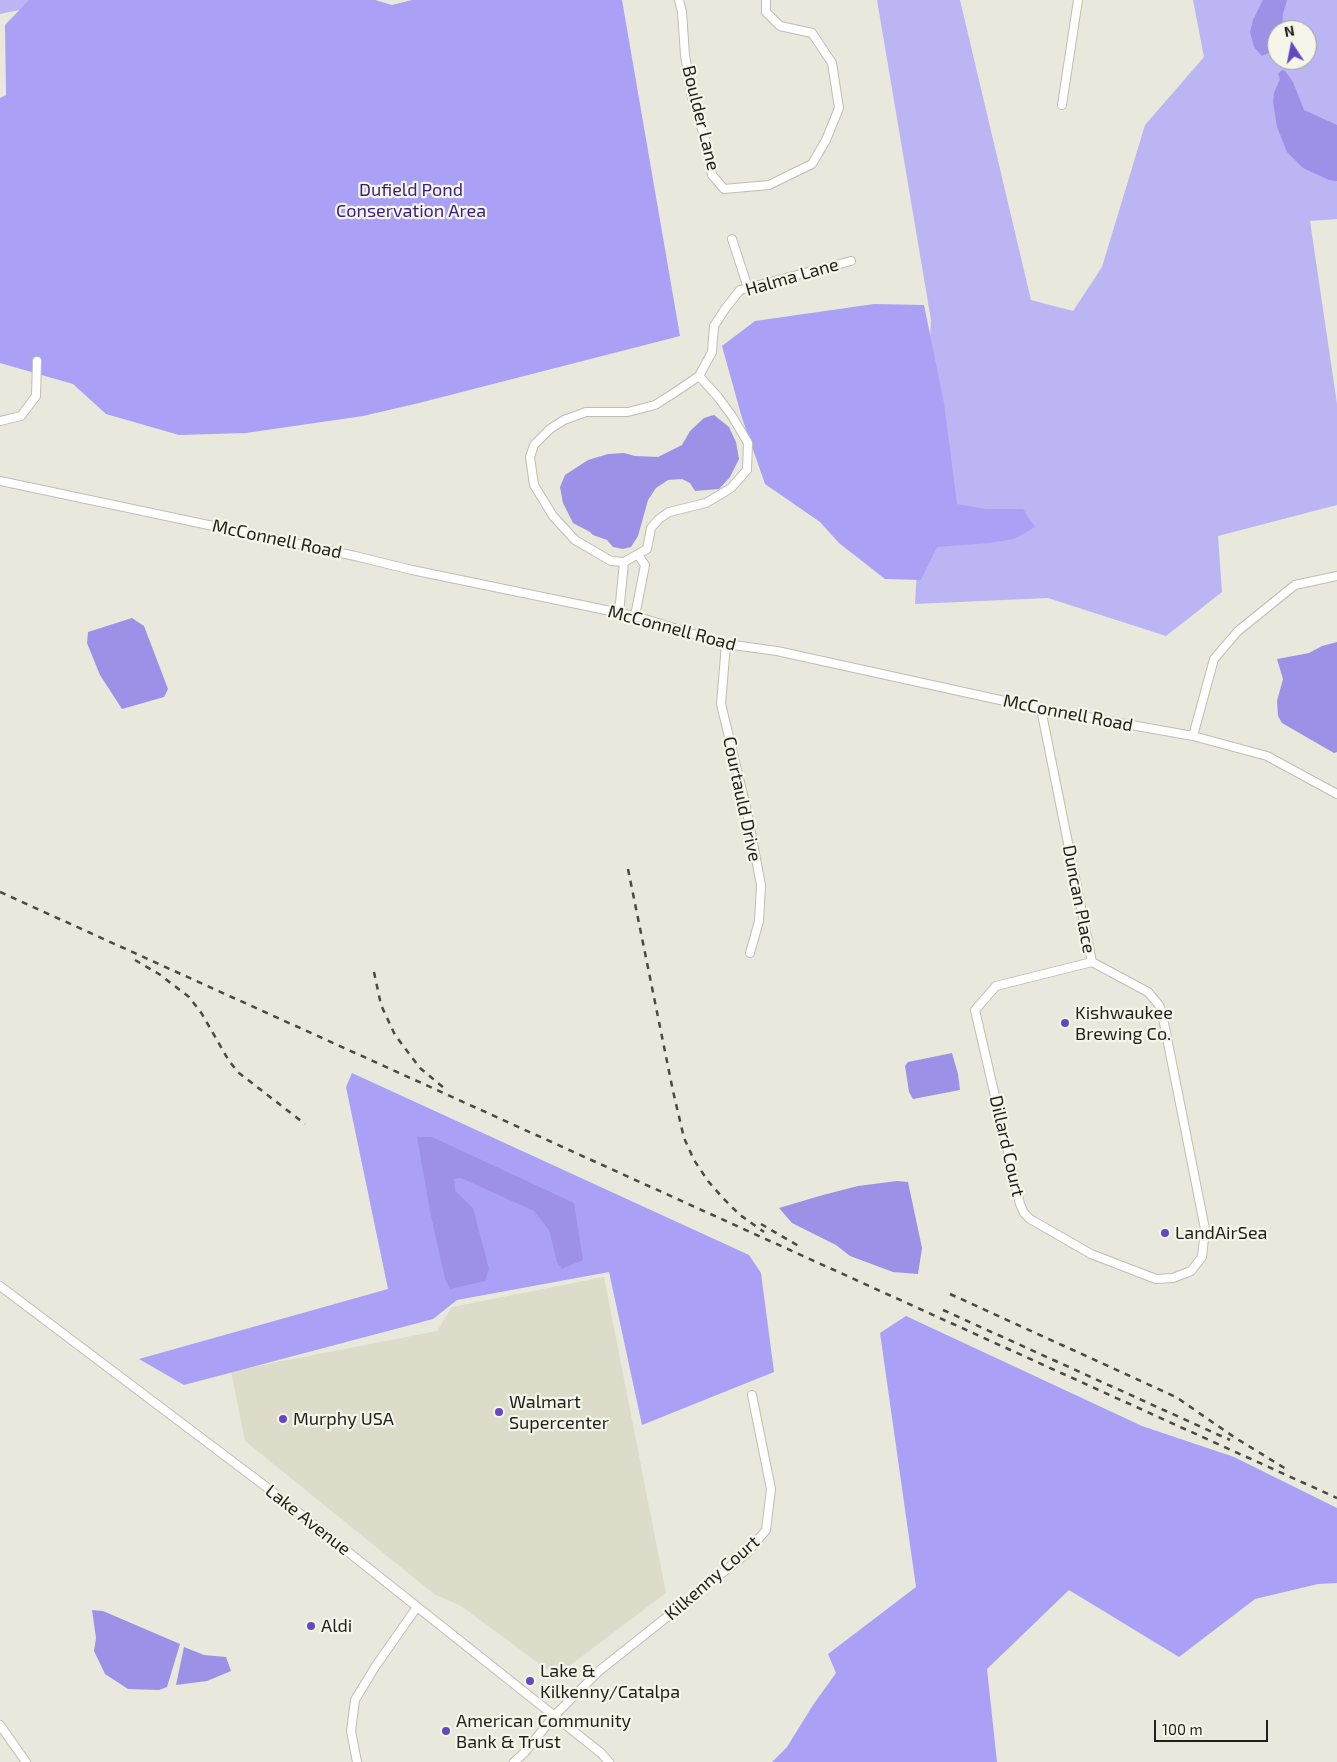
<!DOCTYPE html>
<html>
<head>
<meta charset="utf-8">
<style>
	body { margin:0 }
	#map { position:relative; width:1337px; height:1762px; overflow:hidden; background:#e8e8dc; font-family:"Exo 2",sans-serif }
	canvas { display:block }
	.north { position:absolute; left:1267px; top:20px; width:50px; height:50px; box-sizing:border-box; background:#f5f5e9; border:1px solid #9f9f97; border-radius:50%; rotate:349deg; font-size:14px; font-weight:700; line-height:20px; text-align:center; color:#1f1f1b }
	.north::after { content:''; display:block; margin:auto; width:18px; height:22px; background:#6348c1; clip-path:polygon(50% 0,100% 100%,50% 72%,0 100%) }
	.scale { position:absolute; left:1154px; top:1720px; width:114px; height:22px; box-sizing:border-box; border:2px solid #1f1f1b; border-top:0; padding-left:6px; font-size:15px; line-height:18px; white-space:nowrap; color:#1f1f1b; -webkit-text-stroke:4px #f5f5e9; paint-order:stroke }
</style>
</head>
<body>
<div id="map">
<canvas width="1337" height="1762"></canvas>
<div class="north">N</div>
<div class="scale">100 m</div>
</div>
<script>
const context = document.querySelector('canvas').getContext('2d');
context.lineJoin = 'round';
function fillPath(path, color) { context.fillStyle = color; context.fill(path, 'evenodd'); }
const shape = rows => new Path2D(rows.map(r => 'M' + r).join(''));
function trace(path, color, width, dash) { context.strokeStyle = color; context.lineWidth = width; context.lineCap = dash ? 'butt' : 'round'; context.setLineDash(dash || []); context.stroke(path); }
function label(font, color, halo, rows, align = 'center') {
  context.font = font + ' "Exo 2",sans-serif'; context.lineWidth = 4.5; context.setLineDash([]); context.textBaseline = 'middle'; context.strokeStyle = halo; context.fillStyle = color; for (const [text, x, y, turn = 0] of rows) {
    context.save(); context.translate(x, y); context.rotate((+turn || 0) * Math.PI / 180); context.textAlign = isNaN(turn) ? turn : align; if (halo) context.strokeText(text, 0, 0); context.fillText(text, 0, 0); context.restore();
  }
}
const built = shape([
	[604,1277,666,1593,556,1676,461,1606,434,1594,245,1441,231,1371,437,1331,452,1307]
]);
const green = shape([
	[0,0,68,0,0,14],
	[877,0,960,0,1031,300,1073,311,1102,267,1145,125,1204,57,1193,0,1337,0,1337,219,1310,221,1337,404,1337,505,1218,536,1222,592,1166,636,1048,598,915,604,931,320],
	[1277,30,1307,30,1307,60,1277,60]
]);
const forest = shape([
	[29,0,375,0,392,5,412,0,622,0,680,336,419,403,363,416,246,433,179,435,106,414,73,384,0,363,0,98,6,95,5,25],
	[874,304,924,305,944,403,957,504,985,509,1023,509,1035,527,1014,539,990,543,937,547,921,580,885,579,839,543,820,522,765,484,742,418,722,346,755,321],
	[352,1073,749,1255,761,1273,774,1372,642,1425,609,1272,457,1300,433,1319,184,1385,139,1359,388,1289,346,1087],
	[906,1316,1142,1426,1234,1457,1337,1508,1337,1583,1318,1584,1255,1599,1179,1657,1069,1590,987,1669,997,1762,772,1762,787,1747,813,1705,836,1673,828,1654,916,1587,880,1333]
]);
const water = shape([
	[1263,0,1287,0,1283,14,1282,30,1277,30,1277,49,1262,56,1254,47,1250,32,1253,20],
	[1282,70,1285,71,1293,82,1304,110,1337,125,1337,181,1329,180,1303,168,1287,152,1277,127,1273,102,1274,93,1280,79,1278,74],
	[714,415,729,427,736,442,739,459,730,477,719,489,695,491,690,483,682,479,668,480,656,488,648,500,638,536,631,547,623,549,613,547,607,540,593,535,590,532,573,523,563,503,560,487,565,475,588,460,608,454,624,453,635,456,658,457,682,445,690,431,704,418],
	[132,618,144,626,168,689,164,697,122,709,100,675,87,643,88,632],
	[1337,642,1337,752,1334,753,1282,723,1278,716,1277,701,1283,679,1277,659,1309,653,1322,646],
	[952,1053,958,1074,960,1090,913,1099,909,1092,905,1066,908,1062],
	[417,1137,432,1137,574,1203,583,1260,562,1269,557,1262,549,1230,534,1211,461,1178,454,1179,455,1191,473,1208,489,1269,485,1281,450,1289,445,1279,430,1211],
	[897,1181,908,1182,922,1248,918,1274,893,1272,850,1256,836,1245,792,1223,779,1208,823,1195,858,1186],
	[92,1610,103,1611,180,1644,167,1687,159,1690,128,1689,105,1674,94,1651,96,1638],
	[184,1647,204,1655,226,1657,231,1671,207,1681,176,1685]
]);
const minor = shape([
	[679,0,682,12,685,55,692,97,705,139,712,175,724,189,769,185,812,164,826,140,839,108,832,63,812,33,780,26,766,12,766,0],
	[1062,105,1078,0],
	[732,239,748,288],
	[0,421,21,416,36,396,37,361],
	[0,481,355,556,412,570,635,616,726,644,777,651,1041,709,1193,736,1267,756,1337,794],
	[624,562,611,561,575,540,553,516,534,485,530,457,534,445,550,429,564,420,586,412,628,412,655,405,677,391,699,376,712,352,714,326,725,309,740,290,851,261],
	[624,562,647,549,651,528,659,519,669,512,706,503,731,488,747,470,748,443,732,416,718,397,699,376],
	[619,613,624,562],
	[635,616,645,565,638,555],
	[726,644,721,704,746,807,761,885,759,921,750,953],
	[1041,709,1092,962],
	[1193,736,1214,659,1238,631,1295,585,1337,576],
	[1092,962,1148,992,1159,1005,1162,1013,1205,1229,1202,1257,1191,1271,1173,1278,1156,1279,1091,1254,1030,1219,1024,1213,1020,1204,975,1010,996,986,1092,962],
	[0,1286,269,1489,601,1753,609,1762],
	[0,1725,26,1762],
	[357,1762,351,1731,355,1700,375,1667,417,1607],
	[514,1762,525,1752,554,1716,599,1671,746,1554,766,1530,771,1489,752,1395]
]);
const rail = shape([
	[628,869,673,1091,684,1138,694,1160,708,1181,722,1197,740,1215,764,1232],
	[0,892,1337,1498],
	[135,960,159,974,189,997,202,1014,229,1061,239,1073,305,1124],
	[374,972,381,1005,395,1035,420,1068,444,1088],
	[761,1224,802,1248],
	[950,1294,1176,1397,1234,1437,1286,1469],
	[943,1310,1230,1440]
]);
const markers = [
	[1065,1023,5,"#6348c1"],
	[1165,1233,5,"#6348c1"],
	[499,1412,5,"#6348c1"],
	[283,1419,5,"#6348c1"],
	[311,1626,5,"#6348c1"],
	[530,1681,5,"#6348c1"],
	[446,1731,5,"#6348c1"]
];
const streetNames = [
	["Boulder Lane",701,118,76],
	["Halma Lane",792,277,-16],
	["McConnell Road",277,539,12],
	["McConnell Road",672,628,15],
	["McConnell Road",1068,713,11],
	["Courtauld Drive",742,799,78],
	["Duncan Place",1079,899,79],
	["Dillard Court",1007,1146,77],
	["Lake Avenue",308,1520,38],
	["Kilkenny Court",712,1578,-41]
];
const parkNames = [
	["Dufield Pond",411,190],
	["Conservation Area",411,211]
];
const poiNames = [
	["Kishwaukee",1075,1013],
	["Brewing Co.",1075,1034],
	["LandAirSea",1175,1233],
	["Walmart",509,1402],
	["Supercenter",509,1423],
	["Murphy USA",293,1419],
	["Aldi",321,1626],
	["Lake &",540,1671],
	["Kilkenny/Catalpa",540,1692],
	["American Community",456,1721],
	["Bank & Trust",456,1742]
];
fillPath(built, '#dddcca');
fillPath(green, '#bbb5f4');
fillPath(forest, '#aaa0f6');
fillPath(water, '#9c91e6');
trace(minor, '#bebeb3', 10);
trace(minor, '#fff', 8);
trace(rail, '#4a4a44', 2.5, [6, 6]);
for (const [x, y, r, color] of markers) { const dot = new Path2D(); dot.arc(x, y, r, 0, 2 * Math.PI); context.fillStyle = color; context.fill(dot); trace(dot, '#f5f5e9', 2); }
label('18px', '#1f1f1b', '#f5f5e9', streetNames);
label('18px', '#391d7f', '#f5f5e9', parkNames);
label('18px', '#1f1f1b', '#f5f5e9', poiNames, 'left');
</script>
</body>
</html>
